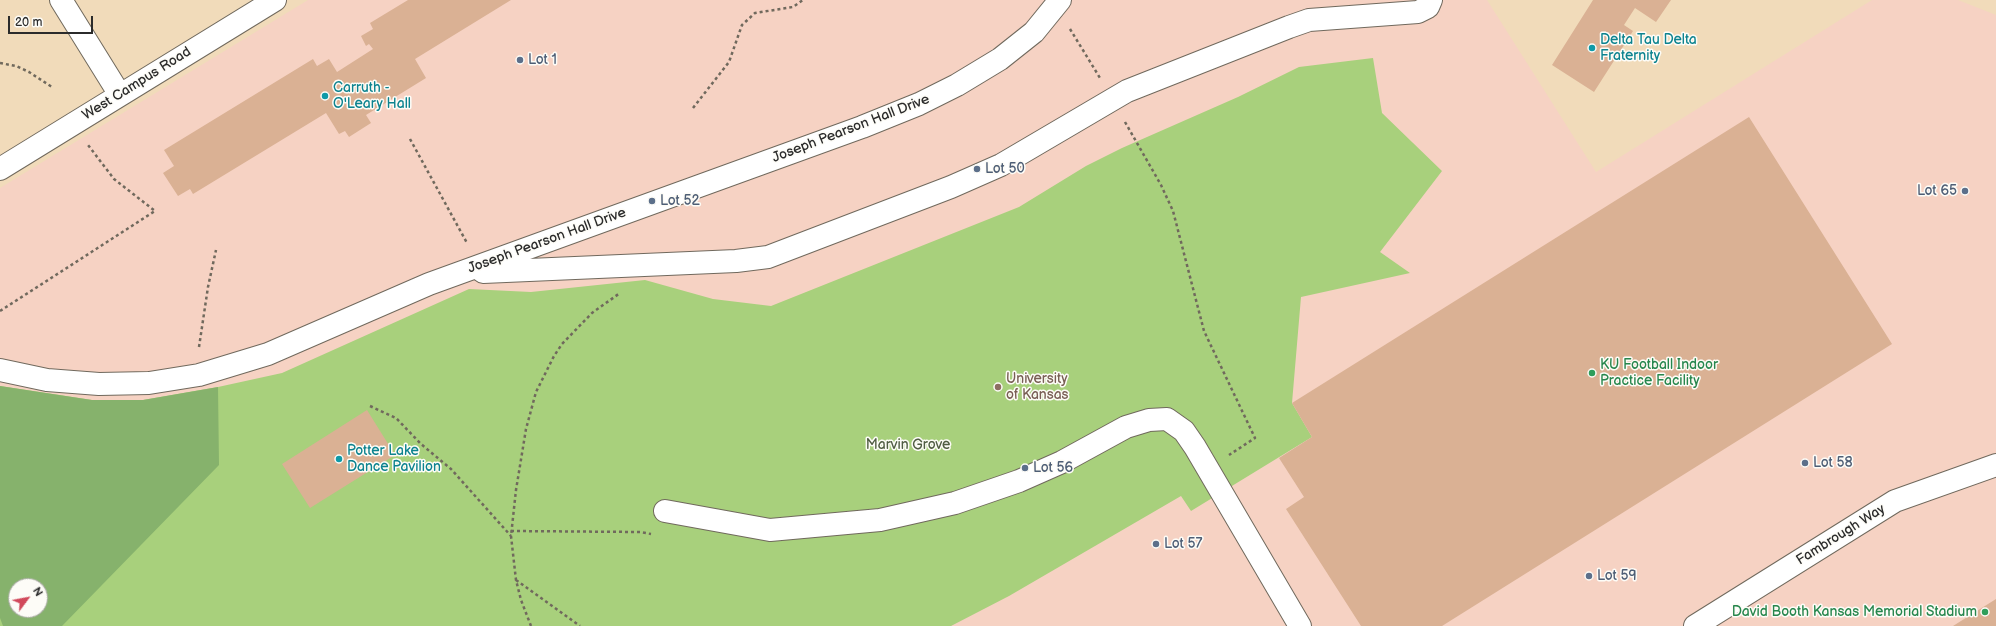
<!DOCTYPE html>
<html>
<head>
<meta charset="utf-8">
<style>
	body { margin:0 }
	#map { position:relative; width:1996px; height:626px; overflow:hidden; background:#f1dbba; font-family:"Balsamiq Sans",sans-serif }
	canvas { display:block }
	.north { position:absolute; left:8px; top:578px; width:40px; height:40px; box-sizing:border-box; background:#fdfcf7; border:1px solid #a9a8a5; border-radius:50%; rotate:58deg; font-size:11px; font-weight:700; line-height:16px; text-align:center; color:#2b2b2b }
	.north::after { content:''; display:block; margin:auto; width:14px; height:18px; background:#d1495b; clip-path:polygon(50% 0,100% 100%,50% 72%,0 100%) }
	.scale { position:absolute; left:8px; top:16px; width:85px; height:18px; box-sizing:border-box; border:2px solid #2b2b2b; border-top:0; padding-left:5px; font-size:12px; line-height:14px; white-space:nowrap; color:#2b2b2b; -webkit-text-stroke:3px #fdfcf7; paint-order:stroke }
</style>
</head>
<body>
<div id="map">
<canvas width="1996" height="626"></canvas>
<div class="north">N</div>
<div class="scale">20 m</div>
</div>
<script>
const context = document.querySelector('canvas').getContext('2d');
context.lineJoin = 'round';
function fillPath(path, color) { context.fillStyle = color; context.fill(path, 'evenodd'); }
const shape = rows => new Path2D(rows.map(r => 'M' + r).join(''));
function trace(path, color, width, dash) { context.strokeStyle = color; context.lineWidth = width; context.lineCap = dash ? 'butt' : 'round'; context.setLineDash(dash || []); context.stroke(path); }
function label(font, color, halo, rows, align = 'center') {
  context.font = font + ' "Balsamiq Sans",sans-serif'; context.lineWidth = 3; context.setLineDash([]); context.textBaseline = 'middle'; context.strokeStyle = halo; context.fillStyle = color; for (const [text, x, y, turn = 0] of rows) {
    context.save(); context.translate(x, y); context.rotate((+turn || 0) * Math.PI / 180); context.textAlign = isNaN(turn) ? turn : align; if (halo) context.strokeText(text, 0, 0); context.fillText(text, 0, 0); context.restore();
  }
}
const built = shape([
	[308,0,1487,0,1596,172,1872,0,1958,0,1996,15,1996,626,0,626,0,188],
	[16,586,40,586,40,610,16,610]
]);
const green = shape([
	[1373,58,1382,113,1442,171,1380,252,1410,273,1301,297,1292,403,1312,437,1191,511,1181,496,1009,596,951,626,0,626,0,386,92,400,143,400,218,387,282,373,469,289,531,292,645,280,713,299,771,306,1019,207,1086,166,1122,148,1238,97,1299,67],
	[16,586,40,586,40,610,16,610]
]);
const forest = shape([
	[0,386,92,400,143,400,218,387,219,465,62,626,3,626,0,618],
	[16,586,40,586,40,610,16,610]
]);
const building = shape([
	[408,0,511,0,415,59,426,78,366,115,371,123,349,137,345,131,339,134,326,113,193,194,190,189,178,196,163,173,174,166,164,150,313,59,317,66,329,59,337,72,373,49,369,44,366,46,361,36,373,29,370,23],
	[1593,0,1671,0,1656,22,1635,8,1624,25,1633,31,1594,92,1552,65],
	[1749,117,1892,344,1442,626,1361,626,1286,509,1304,497,1279,458,1312,437,1292,403],
	[367,410,395,455,310,508,282,464],
	[1996,599,1996,626,1953,626]
]);
const path = shape([
	[1070,29,1100,78],
	[0,63,16,66,29,72,52,87],
	[693,108,729,62,742,25,755,13,793,7,803,0],
	[1125,122,1161,185,1173,211,1204,331,1255,438,1229,455],
	[410,139,467,243],
	[0,311,155,211,114,179,88,145],
	[199,347,208,287,216,250],
	[370,406,396,418,421,444,451,469,511,536],
	[511,531,640,532,651,534],
	[516,580,580,626],
	[531,626,521,600,516,580,511,536,516,490,526,429,536,392,554,356,562,344,592,313,620,293]
]);
const minor = shape([
	[61,0,120,95],
	[0,169,275,0],
	[483,272,736,261,768,257,951,187,1001,165,1127,91,1289,27,1309,20,1418,12,1428,7,1431,0],
	[0,370,47,380,99,384,149,383,199,375,268,354,429,284,862,127,919,104,957,85,1000,59,1034,32,1060,0],
	[665,511,770,530,880,520,955,503,1019,481,1062,462,1126,427,1149,420,1167,419,1184,431,1195,447,1300,626],
	[1695,626,1895,501,1996,465]
]);
const markers = [
	[1592,48,4,"#0f9aa8"],
	[520,60,4,"#5c6f8a"],
	[325,96,4,"#0f9aa8"],
	[977,169,4,"#5c6f8a"],
	[1965,191,4,"#5c6f8a"],
	[652,201,4,"#5c6f8a"],
	[1592,373,4,"#2e9e5b"],
	[998,387,4,"#8d6e63"],
	[339,459,4,"#0f9aa8"],
	[1805,463,4,"#5c6f8a"],
	[1025,468,4,"#5c6f8a"],
	[1156,544,4,"#5c6f8a"],
	[1589,576,4,"#5c6f8a"],
	[1985,612,4,"#2e9e5b"]
];
const cultureNames = [
	["Delta Tau Delta",1600,40],
	["Fraternity",1600,56],
	["Carruth -",333,88],
	["O'Leary Hall",333,104],
	["Potter Lake",347,451],
	["Dance Pavilion",347,467]
];
const serviceNames = [
	["Lot 1",528,60],
	["Lot 50",985,169],
	["Lot 65",1957,191,"right"],
	["Lot 52",660,201],
	["Lot 58",1813,463],
	["Lot 56",1033,468],
	["Lot 57",1164,544],
	["Lot 59",1597,576]
];
const streetNames = [
	["West Campus Road",137,84,-32],
	["Joseph Pearson Hall Drive",851,129,-21],
	["Joseph Pearson Hall Drive",547,241,-20],
	["Fambrough Way",1841,535,-32]
];
const leisureNames = [
	["KU Football Indoor",1600,365],
	["Practice Facility",1600,381],
	["David Booth Kansas Memorial Stadium",1977,612,"right"]
];
const educationNames = [
	["University",1006,379],
	["of Kansas",1006,395]
];
const parkNames = [
	["Marvin Grove",908,445]
];
fillPath(built, '#f6d2c3');
fillPath(green, '#a8d07c');
fillPath(forest, '#86b26c');
fillPath(building, '#dab194');
trace(minor, '#70695d', 24);
trace(path, '#70695d', 2.5, [3, 3]);
trace(minor, '#fff', 22);
for (const [x, y, r, color] of markers) { const dot = new Path2D(); dot.arc(x, y, r, 0, 2 * Math.PI); context.fillStyle = color; context.fill(dot); trace(dot, '#fdfcf7', 1.5); }
label('14px', '#0d838f', '#fdfcf7', cultureNames, 'left');
label('14px', '#4e5e75', '#fdfcf7', serviceNames, 'left');
label('14px', '#2b2b2b', '#fdfcf7', streetNames);
label('14px', '#27864d', '#fdfcf7', leisureNames, 'left');
label('14px', '#785e54', '#fdfcf7', educationNames, 'left');
label('14px', '#505d43', '#fdfcf7', parkNames);
</script>
</body>
</html>
